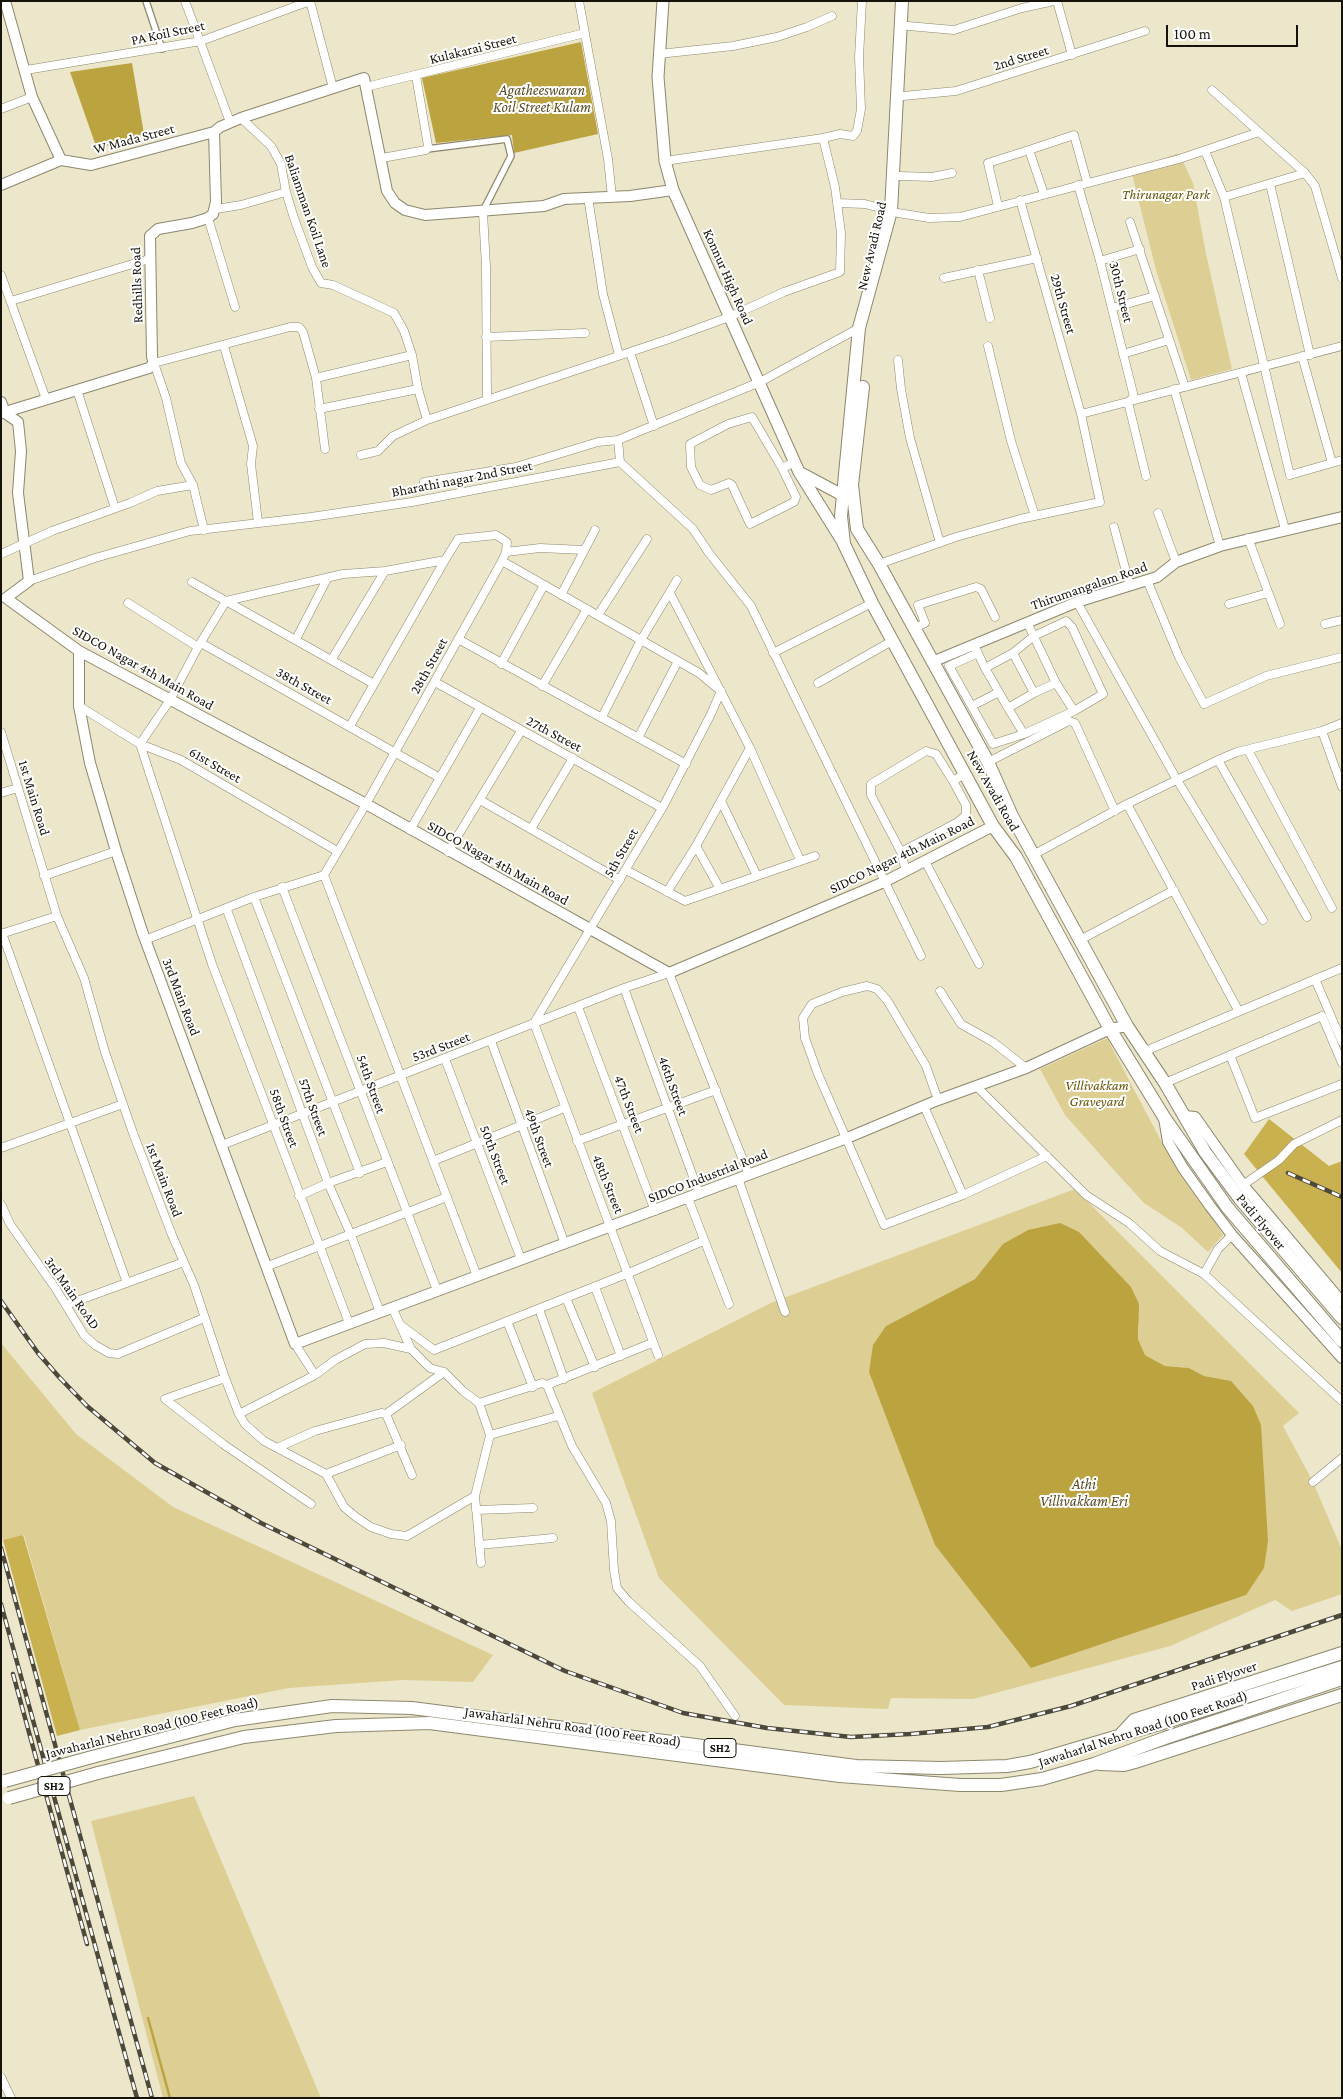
<!DOCTYPE html>
<html>
<head>
<meta charset="utf-8">
<style>
	body { margin:0 }
	#map { position:relative; width:1343px; height:2099px; overflow:hidden; background:#ece6ca; font-family:"Crimson Pro",serif }
	canvas { display:block }
	.frame { position:absolute; inset:0; border:2px solid #151309; pointer-events:none }
	.scale { position:absolute; left:1166px; top:25px; width:132px; height:22px; box-sizing:border-box; border:2px solid #151309; border-top:0; padding-left:6px; font-size:15px; line-height:18px; white-space:nowrap; color:#151309; -webkit-text-stroke:4px #fff; paint-order:stroke }
</style>
</head>
<body>
<div id="map">
<canvas width="1343" height="2099"></canvas>
<div class="frame"></div>
<div class="scale">100 m</div>
</div>
<script>
const context = document.querySelector('canvas').getContext('2d');
context.lineJoin = 'round';
function fillPath(path, color) { context.fillStyle = color; context.fill(path, 'evenodd'); }
const shape = rows => new Path2D(rows.map(r => 'M' + r).join(''));
function trace(path, color, width, dash) { context.strokeStyle = color; context.lineWidth = width; context.lineCap = dash ? 'butt' : 'round'; context.setLineDash(dash || []); context.stroke(path); }
function label(font, color, halo, rows, align = 'center') {
  context.font = font + ' "Crimson Pro",serif'; context.lineWidth = 4; context.setLineDash([]); context.textBaseline = 'middle'; context.strokeStyle = halo; context.fillStyle = color; for (const [text, x, y, turn = 0] of rows) {
    context.save(); context.translate(x, y); context.rotate((+turn || 0) * Math.PI / 180); context.textAlign = isNaN(turn) ? turn : align; if (halo) context.strokeText(text, 0, 0); context.fillText(text, 0, 0); context.restore();
  }
}
const green = shape([
	[1179,153,1193,183,1206,254,1232,369,1191,380,1156,270,1131,170],
	[1107,1038,1160,1139,1223,1235,1208,1252,1182,1228,1144,1203,1113,1169,1065,1115,1040,1069],
	[1075,1189,1299,1413,1283,1426,1313,1482,1342,1550,1342,1594,1292,1611,1275,1600,1170,1646,973,1699,891,1698,888,1709,784,1705,659,1578,592,1393,773,1302],
	[985,1267,1139,1324,1138,1339,1145,1355,1165,1366,1189,1368,1204,1376,1231,1381,886,1326,975,1279],
	[1,1343,76,1434,173,1507,493,1655,473,1682,403,1680,289,1688,80,1730,24,1535,3,1540,1,1534],
	[194,1796,321,2098,163,2098,91,1821]
]);
const forest = shape([
	[1269,1119,1329,1166,1342,1161,1342,1273,1244,1154],
	[23,1535,80,1730,57,1736,3,1540]
]);
const water = shape([
	[581,42,598,134,514,153,512,135,436,143,422,78],
	[132,63,144,134,97,149,70,72],
	[1060,1223,1079,1232,1131,1287,1139,1304,1138,1339,1145,1355,1165,1366,1189,1368,1204,1376,1231,1381,1253,1406,1261,1425,1268,1541,1264,1568,1246,1595,1031,1668,935,1545,869,1372,873,1345,886,1326,975,1279,1003,1244,1028,1230]
]);
const stream = shape([
	[148,2018,170,2098]
]);
const pedestrian = shape([
	[146,1,162,49],
	[427,149,507,139,511,156,483,211]
]);
const minor = shape([
	[185,1,230,122],
	[310,1,333,88],
	[579,1,608,159,612,197],
	[1057,1,1072,55],
	[908,26,954,30,1022,8,1054,1],
	[659,54,733,46,777,37,807,27,832,16],
	[26,70,201,41,310,1],
	[366,87,585,33],
	[1212,90,1305,173,1315,186,1342,278],
	[903,96,956,91,1145,31],
	[1,109,32,97],
	[241,118,271,146,281,164,286,192,294,218,312,267,321,283,333,285,394,313,404,331,412,355,418,389,427,420],
	[823,138,840,134,853,136,857,131,861,109,859,57,862,1],
	[1029,150,1074,135,1087,182],
	[1205,151,1224,197,1290,475,1332,463,1302,356],
	[382,158,426,150,428,146,416,76],
	[899,176,932,177,952,173],
	[1270,184,1310,355],
	[1078,185,1100,261,1134,397,1128,402,1146,476],
	[588,197,603,294,619,355],
	[1224,197,1305,173],
	[837,203,865,204,891,211],
	[998,206,988,163,1029,150,1044,194],
	[216,209,241,205,286,192],
	[483,212,486,267,487,398],
	[898,213,929,218,960,217,1179,159,1259,132],
	[208,218,235,307],
	[1130,222,1185,387],
	[1100,261,1140,249],
	[978,270,990,318],
	[1,275,46,399],
	[944,278,1037,258],
	[11,301,149,259],
	[1112,308,1155,296],
	[486,337,585,333],
	[224,346,253,446,251,464,258,522],
	[988,346,1011,441,1035,516],
	[630,352,654,426],
	[1123,354,1169,340],
	[898,360,901,389,910,438,940,543],
	[1241,373,1285,529],
	[316,378,412,355],
	[1174,389,1220,546],
	[77,390,115,508],
	[319,409,418,389],
	[1081,414,1342,346],
	[361,455,378,451,393,436,427,420,669,339,729,317,784,292,840,272,841,233,835,187,823,138,665,161],
	[620,462,693,529,709,553,751,606,921,956],
	[620,462,618,440,760,382,859,328],
	[1332,463,1342,460],
	[782,468,796,497,794,502,750,524,732,485,729,483,711,490,700,485,691,467,690,444,728,424,752,417,782,468,795,462],
	[424,482,516,467,598,442,618,440],
	[1158,513,1176,562],
	[1114,527,1130,586],
	[204,530,193,485,181,463,166,398,154,363,290,327,299,327,303,332,316,378,325,449],
	[1248,538,1280,624],
	[506,552,540,548,584,550],
	[1,554,52,531,130,503,157,491,193,485],
	[502,561,699,673,717,688],
	[879,564,956,537,1020,519,1100,502,1081,414,1020,200],
	[1147,580,1179,657,1204,704,1266,676,1342,657],
	[29,581,95,558,190,531,311,517,412,502,620,462],
	[192,582,374,684],
	[670,593,750,748,800,860],
	[561,595,595,530],
	[1077,602,1177,780,1263,920],
	[128,603,198,647],
	[1229,604,1268,593],
	[598,615,647,539],
	[1027,622,1056,683,1074,711],
	[1325,624,1342,620],
	[915,628,925,623,918,605,976,587,981,589,995,617],
	[296,639,327,579],
	[458,639,686,764],
	[201,643,440,778],
	[976,649,985,668,1013,653,1034,693,1056,683],
	[773,653,872,603],
	[978,653,949,666,993,744,1024,734],
	[332,659,385,571],
	[501,664,544,585],
	[985,668,1008,708,1034,693],
	[435,682,662,808],
	[818,683,892,641],
	[542,686,587,609],
	[79,706,140,744,181,760,337,851],
	[972,706,999,692],
	[1008,708,1024,734,1074,711,1103,694,1072,627,1066,621,1034,636,1013,653],
	[602,717,641,640,677,580],
	[350,726,445,560],
	[1322,731,1342,787],
	[1,732,57,916,84,978,105,1052,133,1133,172,1235,194,1285,225,1378,239,1414,245,1424,264,1441,326,1474,344,1507,356,1517,371,1527,391,1534,407,1536,475,1496,490,1435,479,1403,463,1391,444,1372,430,1368,411,1349,384,1343,365,1344,335,1360,315,1375,239,1414],
	[638,738,678,661],
	[1248,750,1332,908],
	[1218,760,1307,917],
	[988,762,1069,721,1075,723,1115,811],
	[1,793,18,788],
	[480,800,620,880],
	[721,801,757,876],
	[1127,804,1238,1010],
	[531,829,573,758],
	[410,830,480,708],
	[696,846,720,889],
	[448,852,521,731],
	[901,852,958,822,966,815,966,805,953,781],
	[1033,855,1127,804,1218,760,1237,752,1322,731,1342,723],
	[925,861,979,964],
	[626,870,685,901,815,856],
	[906,871,901,852,871,795,871,784,926,751,936,754,953,781,965,774],
	[44,876,116,851],
	[282,887,437,1290],
	[667,892,696,846,750,748],
	[254,897,360,1173],
	[227,910,328,1183,351,1235,380,1312],
	[2,933,127,1283],
	[1,934,57,916],
	[145,940,254,897,324,875],
	[1080,940,1174,890],
	[1315,979,1342,1042],
	[624,988,699,1193],
	[940,991,961,1024,993,1042,1026,1068],
	[578,1007,655,1211],
	[491,1041,565,1244],
	[1143,1052,1342,968],
	[1230,1055,1255,1118,1342,1084],
	[445,1059,521,1259],
	[1165,1083,1322,1016,1342,1063],
	[977,1087,1086,1195,1129,1223,1160,1251,1204,1274,1218,1249,1232,1235],
	[938,1100,926,1066,887,1000,877,989,867,986,842,992,812,1004,803,1018,805,1038,818,1074,884,1225,963,1195,1047,1156],
	[924,1106,963,1195],
	[577,1141,716,1090],
	[222,1145,624,988,669,973,749,1175],
	[1,1148,123,1104],
	[433,1161,564,1108],
	[738,1178,785,1312],
	[1243,1185,1279,1160,1294,1144,1342,1120],
	[299,1196,328,1183,387,1162],
	[688,1198,729,1304],
	[1,1204,10,1224,56,1289,84,1335,95,1345,109,1353,118,1354,204,1318],
	[268,1266,447,1197],
	[1204,1274,1342,1401],
	[595,1287,621,1356],
	[566,1298,595,1367],
	[66,1305,184,1262],
	[392,1307,411,1349],
	[539,1309,564,1379],
	[507,1321,533,1387],
	[349,1323,212,964,140,744,170,700,198,647,226,601,343,574,385,571,445,560,458,539,496,535,507,542,506,552,502,561,366,804,324,875,477,1276],
	[402,1326,434,1350,629,1273,703,1241],
	[295,1344,315,1375],
	[658,1355,534,1023,664,805,711,714,721,691],
	[225,1378,165,1399,223,1444,311,1504],
	[547,1385,652,1343],
	[479,1403,542,1383,547,1385,572,1446,606,1503,611,1521,614,1570,617,1588,628,1601,700,1666,735,1716],
	[386,1414,444,1372],
	[490,1435,558,1416],
	[279,1447,315,1431,381,1413,386,1414,412,1475],
	[326,1474,401,1445],
	[1313,1482,1342,1458],
	[475,1496,481,1563],
	[476,1510,533,1508],
	[479,1545,553,1538],
	[1,2077,11,2098]
]);
const tertiary = shape([
	[5,1,32,97,61,160],
	[61,160,91,165,214,132],
	[1,185,61,160],
	[1,402,5,413,18,422,21,451,18,493,29,581,6,598,79,651,366,804,669,973,884,882,993,826],
	[2,413,149,368,154,363,152,357,150,236,158,229,192,223,208,218,213,214,216,202,214,132,220,127,241,118,364,78,387,191,395,203,405,210,425,215,544,206,564,199,630,196,673,190],
	[79,651,79,706,90,763,116,851,142,931,295,1344,847,1138,938,1100,1026,1068,1110,1029,1127,1026],
	[932,662,1077,602,1157,577,1176,562,1220,546,1342,517],
	[1184,1116,1195,1117,1243,1185,1342,1302],
	[1164,1118,1168,1142,1183,1168,1210,1206,1232,1235,1342,1358]
]);
const secondary = shape([
	[663,1,658,77,665,161,673,190,799,472,844,544],
	[801,473,844,496,852,496]
]);
const primary = shape([
	[902,1,891,211,859,328,841,516,844,544,872,603,993,826,1016,857,1110,1029,1164,1117,1227,1207,1342,1341],
	[863,387,852,485,857,529,879,564,988,762,1012,816,1127,1026,1165,1083,1205,1152,1240,1199,1342,1318],
	[1121,1734,1134,1720,1342,1653],
	[92,1757,235,1720,332,1706,412,1708,856,1766,941,1768,1007,1766,1030,1762,1166,1722,1342,1667],
	[1100,1764,1124,1765,1135,1762,1342,1695],
	[98,1773,244,1737,336,1726,429,1723,840,1776,960,1785,1001,1785,1042,1779,1094,1764,1165,1738,1342,1679]
]);
const rail = shape([
	[1288,1173,1342,1197],
	[1,1301,38,1353,59,1377,87,1406,155,1463,261,1523,565,1671,683,1713,767,1728,851,1737,910,1734,988,1727,1071,1706,1342,1615],
	[1,1548,152,2098],
	[1,1604,137,2098],
	[13,1674,87,1944]
]);
const primaryBridge = shape([
	[5,1781,92,1757],
	[9,1798,98,1773]
]);
const shields = [
	[720,1748,32],
	[54,1786,32]
];
const shieldNames = [
	["SH2",720,1748],
	["SH2",54,1786]
];
const streetNames = [
	["PA Koil Street",168,33,-12],
	["Kulakarai Street",473,49,-14],
	["2nd Street",1021,58,-17],
	["W Mada Street",134,139,-15],
	["Baliamman Koil Lane",308,211,71],
	["New Avadi Road",872,246,-77],
	["Konnur High Road",728,277,66],
	["Redhills Road",137,285,-92],
	["30th Street",1121,292,76],
	["29th Street",1063,304,74],
	["Bharathi nagar 2nd Street",462,479,-11],
	["Thirumangalam Road",1089,586,-19],
	["28th Street",429,666,-61],
	["SIDCO Nagar 4th Main Road",143,668,29],
	["38th Street",304,686,29],
	["27th Street",554,734,28],
	["61st Street",215,765,30],
	["New Avadi Road",993,791,60],
	["1st Main Road",34,798,73],
	["5th Street",621,853,-60],
	["SIDCO Nagar 4th Main Road",902,855,-26],
	["SIDCO Nagar 4th Main Road",498,863,29],
	["3rd Main Road",181,997,69],
	["53rd Street",441,1047,-21],
	["54th Street",371,1084,70],
	["46th Street",673,1086,70],
	["47th Street",629,1104,69],
	["57th Street",313,1107,70],
	["58th Street",284,1118,70],
	["49th Street",539,1138,70],
	["50th Street",495,1155,69],
	["SIDCO Industrial Road",708,1176,-21],
	["1st Main Road",164,1180,69],
	["48th Street",608,1184,68],
	["Padi Flyover",1261,1222,50],
	["3rd Main RoAD",72,1293,55],
	["Padi Flyover",1224,1676,-18],
	["Jawaharlal Nehru Road (100 Feet Road)",573,1727,8],
	["Jawaharlal Nehru Road (100 Feet Road)",152,1728,-14],
	["Jawaharlal Nehru Road (100 Feet Road)",1143,1729,-18]
];
const parkNames = [
	["Thirunagar Park",1166,195],
	["Villivakkam",1097,1086],
	["Graveyard",1097,1102]
];
const waterNames = [
	["Agatheeswaran",542,90],
	["Koil Street Kulam",542,107],
	["Athi",1084,1484],
	["Villivakkam Eri",1084,1501]
];
fillPath(green, '#ddcf94');
fillPath(forest, '#c9b14f');
fillPath(water, '#bba340');
trace(stream, '#bba340', 2.5);
trace(pedestrian, '#8d876d', 8);
trace(minor, '#8d876d', 9);
trace(tertiary, '#8d876d', 12);
trace(secondary, '#8d876d', 13);
trace(primary, '#8d876d', 14);
trace(pedestrian, '#fff', 5.5);
trace(minor, '#fff', 8);
trace(tertiary, '#fff', 10);
trace(secondary, '#fff', 11);
trace(primary, '#fff', 12);
trace(rail, '#4c483a', 4.5);
trace(rail, '#fff', 2.5, [8]);
trace(primaryBridge, '#8d876d', 14, []);
trace(primaryBridge, '#fff', 12);
for (const [x, y, w] of shields) { const box = new Path2D(); box.roundRect(x - w / 2, y - 9.5, w, 19, 4); context.fillStyle = '#fff'; context.fill(box); trace(box, '#151309', 1); }
label('bold 12px', '#151309', null, shieldNames);
label('14px', '#151309', '#fff', streetNames);
label('italic 14px', '#665607', '#fff', parkNames);
label('italic 15px', '#584e25', '#fff', waterNames);
</script>
</body>
</html>
